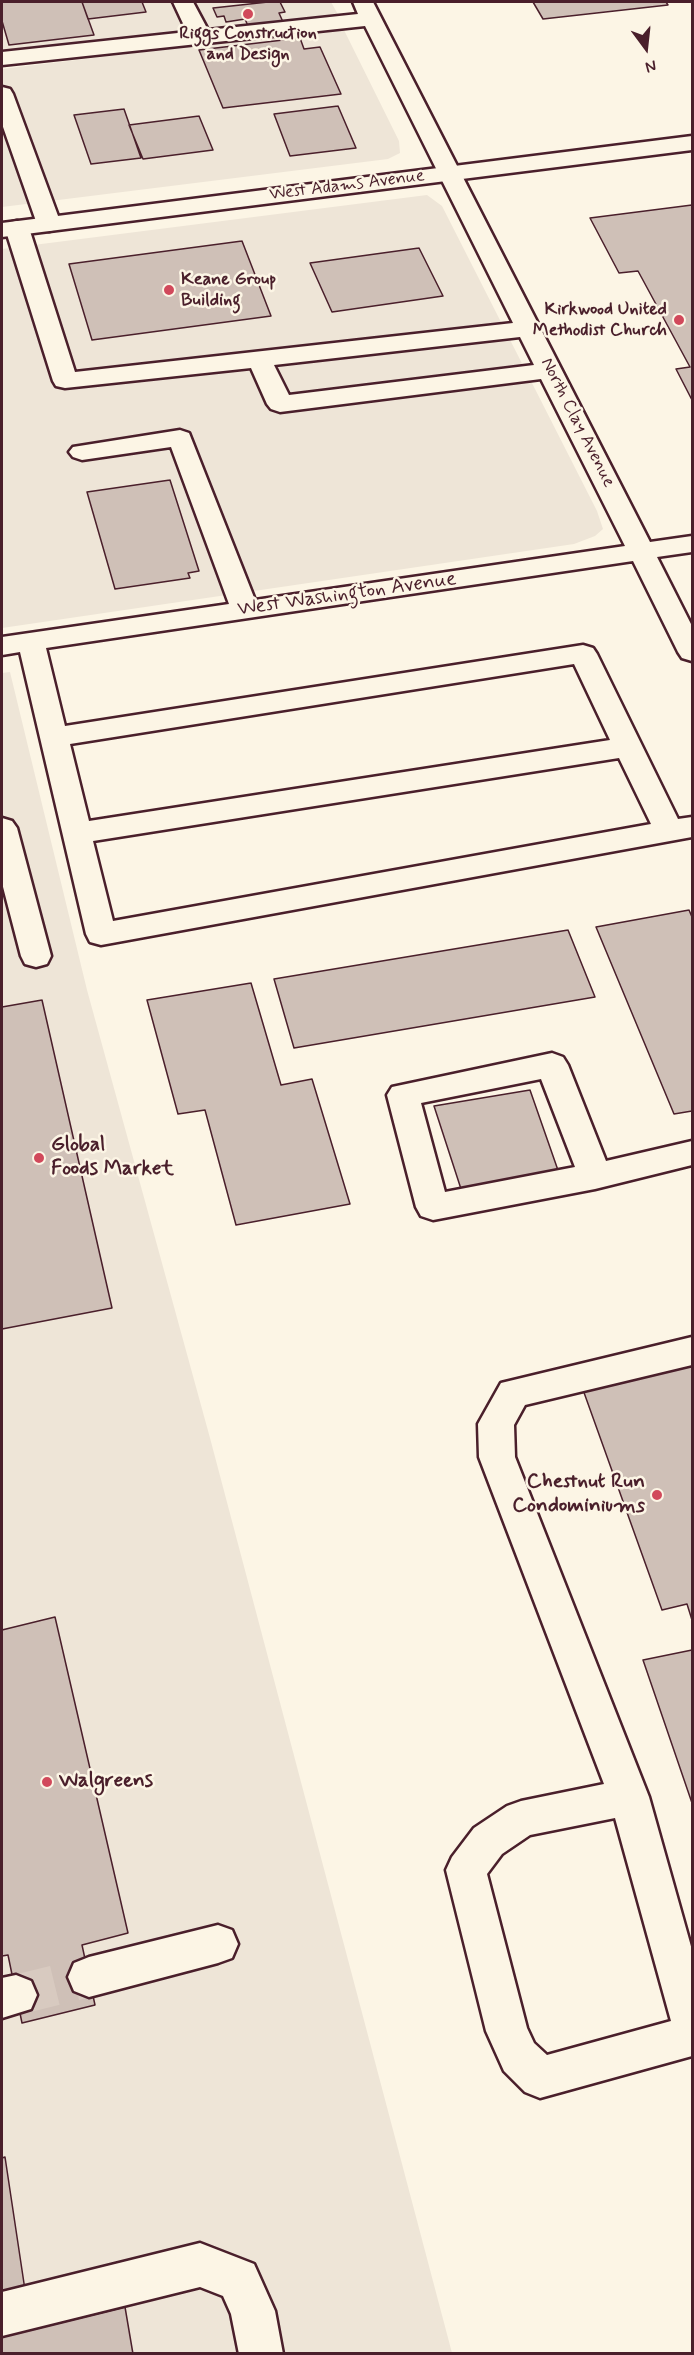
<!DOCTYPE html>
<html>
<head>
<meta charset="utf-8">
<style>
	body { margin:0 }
	#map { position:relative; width:694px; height:2355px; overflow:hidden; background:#fcf5e5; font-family:Mynerve,sans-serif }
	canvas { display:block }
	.frame { position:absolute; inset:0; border:3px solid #4a1f2b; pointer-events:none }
	.north { position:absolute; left:616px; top:18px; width:60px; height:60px; -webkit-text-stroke:4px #fcf5e5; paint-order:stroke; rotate:165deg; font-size:16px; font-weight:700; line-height:24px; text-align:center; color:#4a1f2b }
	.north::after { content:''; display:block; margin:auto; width:21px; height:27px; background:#4a1f2b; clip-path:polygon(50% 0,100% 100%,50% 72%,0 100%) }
</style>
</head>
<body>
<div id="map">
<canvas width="694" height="2355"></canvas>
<div class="frame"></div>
<div class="north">N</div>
</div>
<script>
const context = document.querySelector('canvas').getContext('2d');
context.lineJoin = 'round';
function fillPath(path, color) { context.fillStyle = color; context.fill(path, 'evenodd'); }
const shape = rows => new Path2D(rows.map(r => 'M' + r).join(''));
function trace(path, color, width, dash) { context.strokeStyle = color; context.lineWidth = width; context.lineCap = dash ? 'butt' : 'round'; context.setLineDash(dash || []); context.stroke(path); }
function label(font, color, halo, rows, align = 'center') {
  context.font = font + ' Mynerve,sans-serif'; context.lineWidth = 5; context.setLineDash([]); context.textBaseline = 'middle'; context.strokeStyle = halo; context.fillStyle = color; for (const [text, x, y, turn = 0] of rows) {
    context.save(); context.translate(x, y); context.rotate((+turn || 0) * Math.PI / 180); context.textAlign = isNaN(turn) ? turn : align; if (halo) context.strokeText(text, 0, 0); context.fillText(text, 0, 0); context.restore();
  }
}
const built = shape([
	[2,2,331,2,340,18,2,56],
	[343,28,399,141,400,153,388,159,2,207,2,69],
	[427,195,442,206,597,511,603,529,595,536,574,544,2,628,2,249],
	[10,672,87,990,210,1438,452,2353,2,2353,2,673]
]);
const building = shape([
	[2,2,82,2,94,35,9,45,2,21,2,2],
	[82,2,142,2,146,12,88,19,82,2],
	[268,2,280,2,285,12,279,13,283,22,248,26,245,19,226,22,224,16,217,17,213,8,268,2],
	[533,2,666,2,668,5,543,19,533,2],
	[300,38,304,49,320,47,341,94,223,108,199,50,300,38],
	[338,106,356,148,290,156,274,114,338,106],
	[124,109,141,158,91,164,74,115,124,109],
	[199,116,213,150,143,159,129,125,199,116],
	[692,205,692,400,676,369,690,367,638,271,619,273,590,218,692,205],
	[242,241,271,316,92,340,69,264,242,241],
	[419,248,443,296,332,312,310,263,419,248],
	[170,480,199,571,188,573,190,578,115,589,87,492,170,480],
	[689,910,692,917,692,1111,674,1114,596,927,689,910],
	[568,930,595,997,294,1048,274,979,568,930],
	[251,983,281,1085,312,1079,350,1204,236,1225,205,1110,178,1114,147,1000,251,983],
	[42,1000,112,1308,2,1329,2,1007,42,1000],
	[530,1090,560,1176,462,1192,434,1106,530,1090],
	[692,1365,692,1620,687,1604,662,1610,582,1387,692,1365],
	[55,1617,128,1933,82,1945,95,2005,22,2023,8,1955,2,1956,2,1630,55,1617],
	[692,1650,692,1803,643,1660,692,1650],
	[5,2157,25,2290,2,2296,2,2158,5,2157],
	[125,2307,133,2354,2,2354,2,2337,125,2307]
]);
const minorTunnel = shape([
	[16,1995,89,1977]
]);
const minor = shape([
	[173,2,193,2,208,30,358,14,353,2,373,2,650,542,692,536,692,552,657,557,692,626,692,661,682,658,678,652,633,561,46,648,65,726,583,645,593,648,597,654,678,819,692,817,692,837,101,945,90,942,86,934,20,652,2,655,2,637,229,604,171,447,82,460,73,457,69,452,73,447,180,430,189,433,255,600,625,546,541,379,280,412,271,409,267,404,251,368,65,388,56,386,53,381,5,228,9,223,17,221,25,223,29,228,75,372,513,323,365,26,2,65,2,52,187,32,173,2],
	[520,337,534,365,289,395,274,365,520,337],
	[574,664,610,740,89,821,70,744,574,664],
	[619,758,651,824,113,921,93,841,619,758],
	[2,87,10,89,13,94,61,224,57,229,49,231,41,229,37,224,2,124,2,87],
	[2,818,12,821,17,828,51,956,47,964,36,967,25,964,21,956,2,883,2,818],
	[552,1053,563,1057,568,1065,606,1161,692,1141,692,1165,595,1189,433,1220,421,1216,416,1207,387,1095,392,1087,552,1053],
	[541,1079,575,1167,445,1192,421,1103,541,1079],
	[692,1337,692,1365,525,1405,514,1425,515,1457,649,1797,692,1950,692,2056,540,2098,525,2092,504,2071,486,2031,446,1870,452,1857,474,1828,507,1806,521,1801,604,1784,479,1457,478,1424,501,1383,692,1337],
	[615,1818,671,2021,547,2055,534,2043,527,2028,487,1874,502,1854,530,1835,615,1818],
	[218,1925,232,1930,238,1944,232,1958,218,1963,89,1997,74,1991,68,1977,74,1963,89,1957,218,1925],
	[16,1975,31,1981,37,1995,31,2009,2,2018,2,1978,16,1975],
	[200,2243,254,2264,275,2311,283,2354,239,2354,231,2314,223,2296,200,2287,2,2336,2,2292,200,2243]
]);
const major = shape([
	[692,136,692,150,2,237,2,223,692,136]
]);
const markers = [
	[248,14,6,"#d1495b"],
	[169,290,6,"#d1495b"],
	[679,320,6,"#d1495b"],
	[39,1158,6,"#d1495b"],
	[657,1495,6,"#d1495b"],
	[47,1782,6,"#d1495b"]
];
const farPoinames = [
	["Riggs Construction",248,34],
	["and Design",248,55],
	["Keane Group",181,280,"left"],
	["Building",181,301,"left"],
	["Kirkwood United",667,310,"right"],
	["Methodist Church",667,331,"right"]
];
const farStreetnames = [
	["West Adams Avenue",347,186,-7],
	["North Clay Avenue",577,423,63]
];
const streetNames = [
	["West Washington Avenue",347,595,-8]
];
const poiNames = [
	["Global",51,1146],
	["Foods Market",51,1170],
	["Chestnut Run",645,1483,"right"],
	["Condominiums",645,1507,"right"],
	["Walgreens",59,1782]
];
fillPath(built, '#eee5d7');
fillPath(building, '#cfc0b7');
trace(building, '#4a1f2b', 1.5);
trace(minorTunnel, '#d8cac0', 40, [40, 20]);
trace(minor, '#4a1f2b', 5);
trace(major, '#4a1f2b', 5);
fillPath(minor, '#fcf5e5');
fillPath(major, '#fcf5e5');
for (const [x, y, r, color] of markers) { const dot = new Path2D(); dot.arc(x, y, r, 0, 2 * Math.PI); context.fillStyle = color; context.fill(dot); trace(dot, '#fcf5e5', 2); }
label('bold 18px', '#4a1f2b', '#fcf5e5', farPoinames);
label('18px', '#4a1f2b', '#fcf5e5', farStreetnames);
label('21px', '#4a1f2b', '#fcf5e5', streetNames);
label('bold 21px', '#4a1f2b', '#fcf5e5', poiNames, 'left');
</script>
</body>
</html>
